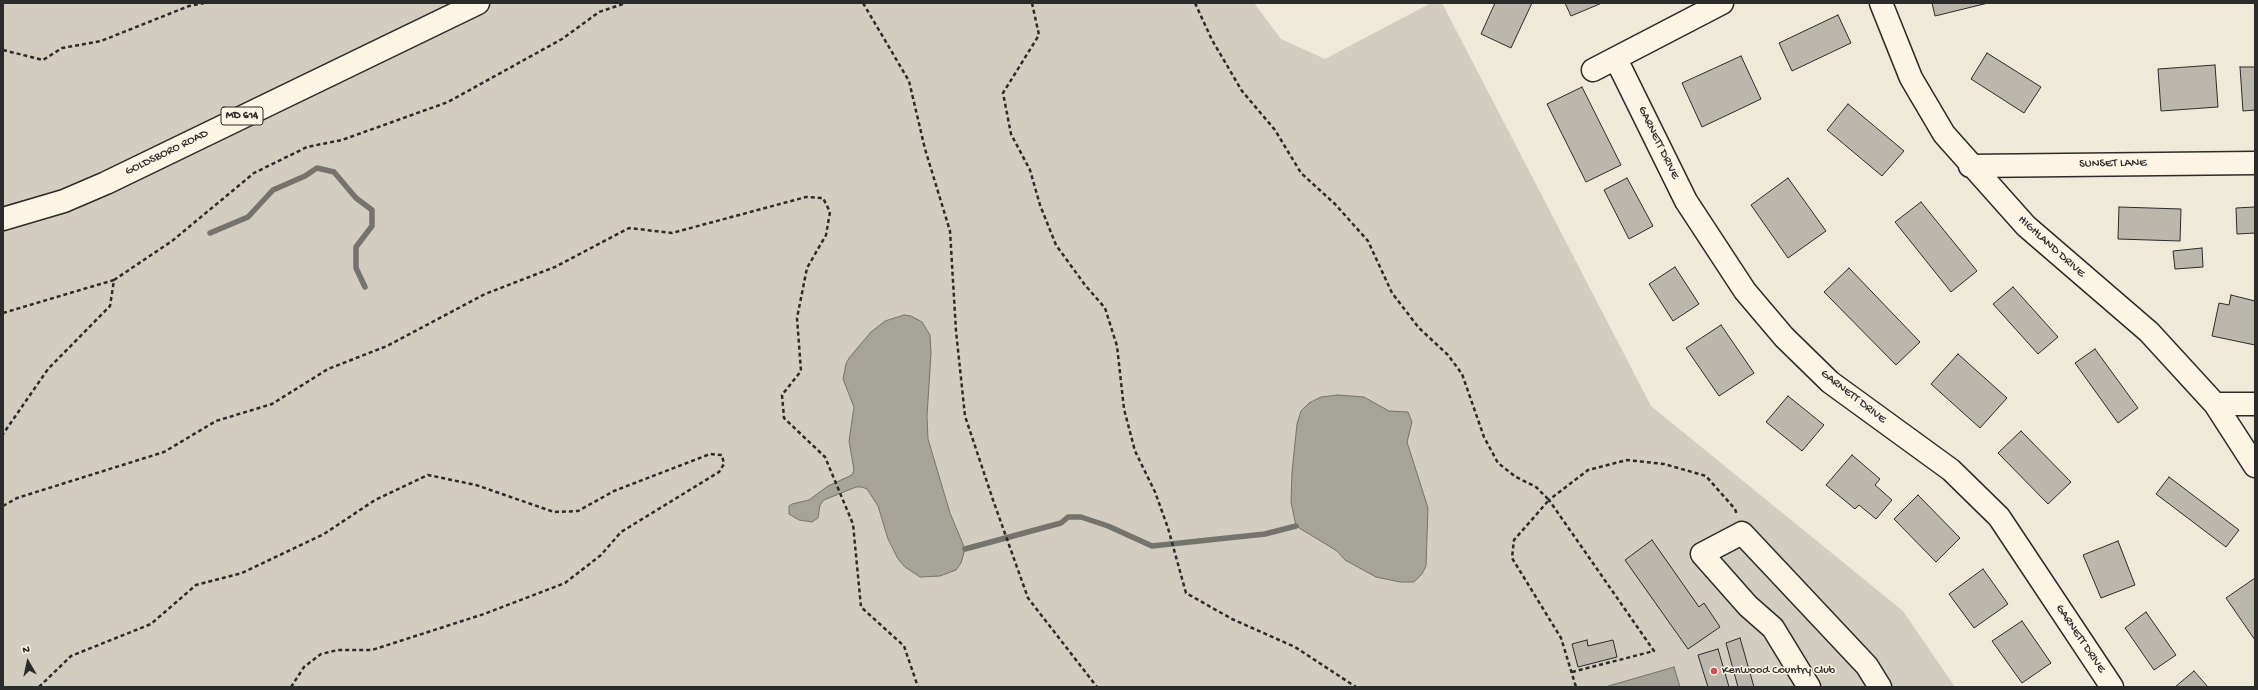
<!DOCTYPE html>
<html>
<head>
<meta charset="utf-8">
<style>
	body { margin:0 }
	#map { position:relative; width:2258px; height:690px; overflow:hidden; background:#efe9da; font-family:"Gochi Hand",sans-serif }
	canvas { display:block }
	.frame { position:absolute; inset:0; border:4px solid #2b2b2b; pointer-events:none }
	.north { position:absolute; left:8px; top:642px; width:40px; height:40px; -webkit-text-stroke:3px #fcf5e5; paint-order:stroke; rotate:351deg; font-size:11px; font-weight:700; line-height:16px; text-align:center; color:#2b2b2b }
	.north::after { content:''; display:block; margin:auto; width:14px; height:18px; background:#2b2b2b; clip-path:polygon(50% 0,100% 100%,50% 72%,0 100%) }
</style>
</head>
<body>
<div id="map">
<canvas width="2258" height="690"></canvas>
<div class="frame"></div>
<div class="north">N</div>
</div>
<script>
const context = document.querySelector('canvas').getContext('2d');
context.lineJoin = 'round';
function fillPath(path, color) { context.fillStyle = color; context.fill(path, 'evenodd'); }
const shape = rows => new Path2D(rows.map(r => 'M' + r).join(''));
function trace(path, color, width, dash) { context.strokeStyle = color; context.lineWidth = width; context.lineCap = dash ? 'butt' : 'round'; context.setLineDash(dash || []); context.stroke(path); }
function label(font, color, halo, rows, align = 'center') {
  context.font = font + ' "Gochi Hand",sans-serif'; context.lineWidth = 3; context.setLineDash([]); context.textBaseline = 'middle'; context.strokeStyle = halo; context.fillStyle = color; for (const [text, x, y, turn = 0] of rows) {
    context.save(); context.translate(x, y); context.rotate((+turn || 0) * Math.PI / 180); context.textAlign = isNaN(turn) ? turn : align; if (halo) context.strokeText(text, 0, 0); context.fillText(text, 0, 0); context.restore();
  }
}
const green = shape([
	[3,3,1254,3,1281,39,1325,59,1431,3,1442,3,1651,406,1903,611,1955,687,3,687]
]);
const water = shape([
	[904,315,911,316,922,322,930,335,931,353,927,416,928,439,950,513,965,549,961,563,956,570,940,576,920,577,905,567,898,559,888,539,878,506,867,489,862,487,856,487,824,500,820,505,818,518,812,522,799,520,789,514,789,506,792,504,809,500,828,486,852,475,854,470,849,441,854,407,843,379,846,364,849,358,871,332,885,321,904,315],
	[1338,395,1364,397,1389,411,1408,412,1412,422,1407,442,1428,508,1426,566,1422,574,1414,582,1400,582,1376,577,1345,560,1337,551,1296,526,1291,502,1292,472,1297,424,1301,411,1309,403,1321,397,1338,395],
	[1674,667,1680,687,1605,687,1674,667]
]);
const stream = shape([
	[210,233,248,217,273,190,305,176,317,168,334,172,356,198,372,210,372,226,356,247,356,268,365,287],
	[965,549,1061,523,1068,517,1081,517,1108,526,1152,546,1265,534,1296,526]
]);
const building = shape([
	[1495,3,1532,3,1511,48,1481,34,1495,3],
	[1565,3,1602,3,1571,16,1565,3],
	[1932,3,1988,3,1935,16,1932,3],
	[1838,15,1851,43,1792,71,1779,43,1838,15],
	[1987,53,2041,87,2024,113,1971,79,1987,53],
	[1741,56,1761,99,1702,127,1682,83,1741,56],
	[2215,65,2218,107,2161,111,2158,69,2215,65],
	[2240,67,2255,67,2255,110,2243,111,2240,67],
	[1582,87,1621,165,1586,182,1547,104,1582,87],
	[1848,104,1904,151,1882,176,1827,130,1848,104],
	[1627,178,1653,226,1629,239,1604,190,1627,178],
	[1788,178,1826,231,1788,258,1751,205,1788,178],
	[1921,202,1977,271,1951,292,1895,222,1921,202],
	[2119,207,2181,209,2180,241,2118,239,2119,207],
	[2255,207,2255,233,2237,234,2236,208,2255,207],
	[2202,248,2203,267,2175,269,2173,251,2202,248],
	[1675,267,1699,304,1673,321,1649,284,1675,267],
	[1849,268,1920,342,1896,365,1824,292,1849,268],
	[2013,287,2058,337,2038,354,1993,304,2013,287],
	[2231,295,2255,301,2255,345,2212,336,2219,303,2229,305,2231,295],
	[1721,325,1754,373,1719,396,1686,348,1721,325],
	[2095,349,2138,408,2118,423,2075,363,2095,349],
	[1958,354,2007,398,1980,428,1931,384,1958,354],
	[1788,396,1824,425,1802,451,1766,422,1788,396],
	[2021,431,2071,482,2048,504,1998,453,2021,431],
	[1852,455,1880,479,1875,485,1892,500,1876,519,1859,505,1855,509,1826,485,1852,455],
	[2169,477,2239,530,2226,547,2156,494,2169,477],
	[1918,495,1960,538,1936,562,1894,519,1918,495],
	[1652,540,1699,607,1704,603,1720,627,1688,649,1625,560,1652,540],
	[2118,541,2135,585,2101,598,2083,555,2118,541],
	[1983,569,2008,604,1974,628,1949,594,1983,569],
	[2255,578,2255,640,2226,598,2255,578],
	[2146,612,2176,655,2154,670,2125,628,2146,612],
	[2022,621,2051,663,2022,683,1992,641,2022,621],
	[1740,638,1754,687,1738,687,1726,643,1740,638],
	[1587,640,1588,646,1613,640,1617,657,1578,667,1572,644,1587,640],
	[1718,649,1729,687,1708,687,1698,655,1718,649],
	[2194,671,2208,687,2175,687,2194,671]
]);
const path = shape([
	[863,3,909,81,925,149,950,231,956,331,965,416,993,500,1028,598,1097,687],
	[1032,3,1039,35,1003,93,1011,134,1030,170,1040,205,1056,245,1085,285,1105,308,1117,346,1124,409,1135,451,1155,492,1168,528,1186,593,1232,619,1295,647,1356,687],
	[1195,3,1212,40,1242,91,1275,130,1301,173,1335,204,1368,241,1392,293,1419,328,1448,355,1462,374,1484,437,1498,463,1516,477,1536,487,1549,500,1514,540,1512,558,1561,638,1576,687],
	[3,50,43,60,62,48,101,41,189,6,204,3],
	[114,280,172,241,254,173,307,147,342,140,448,102,562,39,599,12,626,3],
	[3,313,114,280,110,306,48,369,3,434],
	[3,506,17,498,164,452,216,421,272,404,328,369,387,346,485,294,555,267,629,228,672,233,806,197,823,198,830,212,826,235,807,268,797,318,801,371,782,395,784,418,825,457,853,524,861,607,904,646,918,687],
	[1572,672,1654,651,1549,500,1588,470,1627,460,1664,464,1706,476,1735,509,1737,515],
	[39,687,71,656,151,624,196,585,242,573,324,534,375,500,428,475,476,485,554,512,578,511,614,491,710,454,722,455,724,464,719,472,621,532,601,555,565,583,484,614,372,650,338,650,321,654,304,667,291,687]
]);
const minor = shape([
	[1881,3,1911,78,1944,134,2026,226,2149,332,2215,404,2255,466],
	[1616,59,1686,201,1745,291,1784,337,1830,382,1951,470,1999,517,2112,687],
	[1593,70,1722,3],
	[1970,166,2255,163],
	[2215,404,2255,404],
	[1809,687,1773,628,1748,606,1702,554,1742,533,1867,666,1880,687]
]);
const major = shape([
	[3,219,64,201,106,183,478,3]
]);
const markers = [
	[1714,671,4,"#d1495b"]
];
const shields = [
	[242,116,42]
];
const shieldNames = [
	["MD 614",242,116]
];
const streetNames = [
	["GARNETT DRIVE",1658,143,64],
	["GOLDSBORO ROAD",167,153,-26],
	["SUNSET LANE",2113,164,-1],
	["HIGHLAND DRIVE",2051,247,42],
	["GARNETT DRIVE",1853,397,38],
	["GARNETT DRIVE",2080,639,56]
];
const poiNames = [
	["Kenwood Country Club",1722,671]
];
fillPath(green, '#d2cdc0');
fillPath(water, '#a6a399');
trace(water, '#75736d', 1);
trace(stream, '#75736d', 5.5);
fillPath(building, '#bcb7ac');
trace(building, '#2b2b2b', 1);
trace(minor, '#2b2b2b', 25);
trace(major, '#2b2b2b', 25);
trace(path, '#2b2b2b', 2.5, [4, 3]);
trace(minor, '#fcf5e5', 22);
trace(major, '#fcf5e5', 22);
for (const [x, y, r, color] of markers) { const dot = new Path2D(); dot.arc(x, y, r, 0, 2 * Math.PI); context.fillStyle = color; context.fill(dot); trace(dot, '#fcf5e5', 1.5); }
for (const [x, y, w] of shields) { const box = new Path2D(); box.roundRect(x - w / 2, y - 9, w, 18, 3); context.fillStyle = '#fcf5e5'; context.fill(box); trace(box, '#2b2b2b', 1); }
label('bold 11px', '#2b2b2b', null, shieldNames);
label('12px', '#2b2b2b', '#fcf5e5', streetNames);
label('12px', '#2b2b2b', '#fcf5e5', poiNames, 'left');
</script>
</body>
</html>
